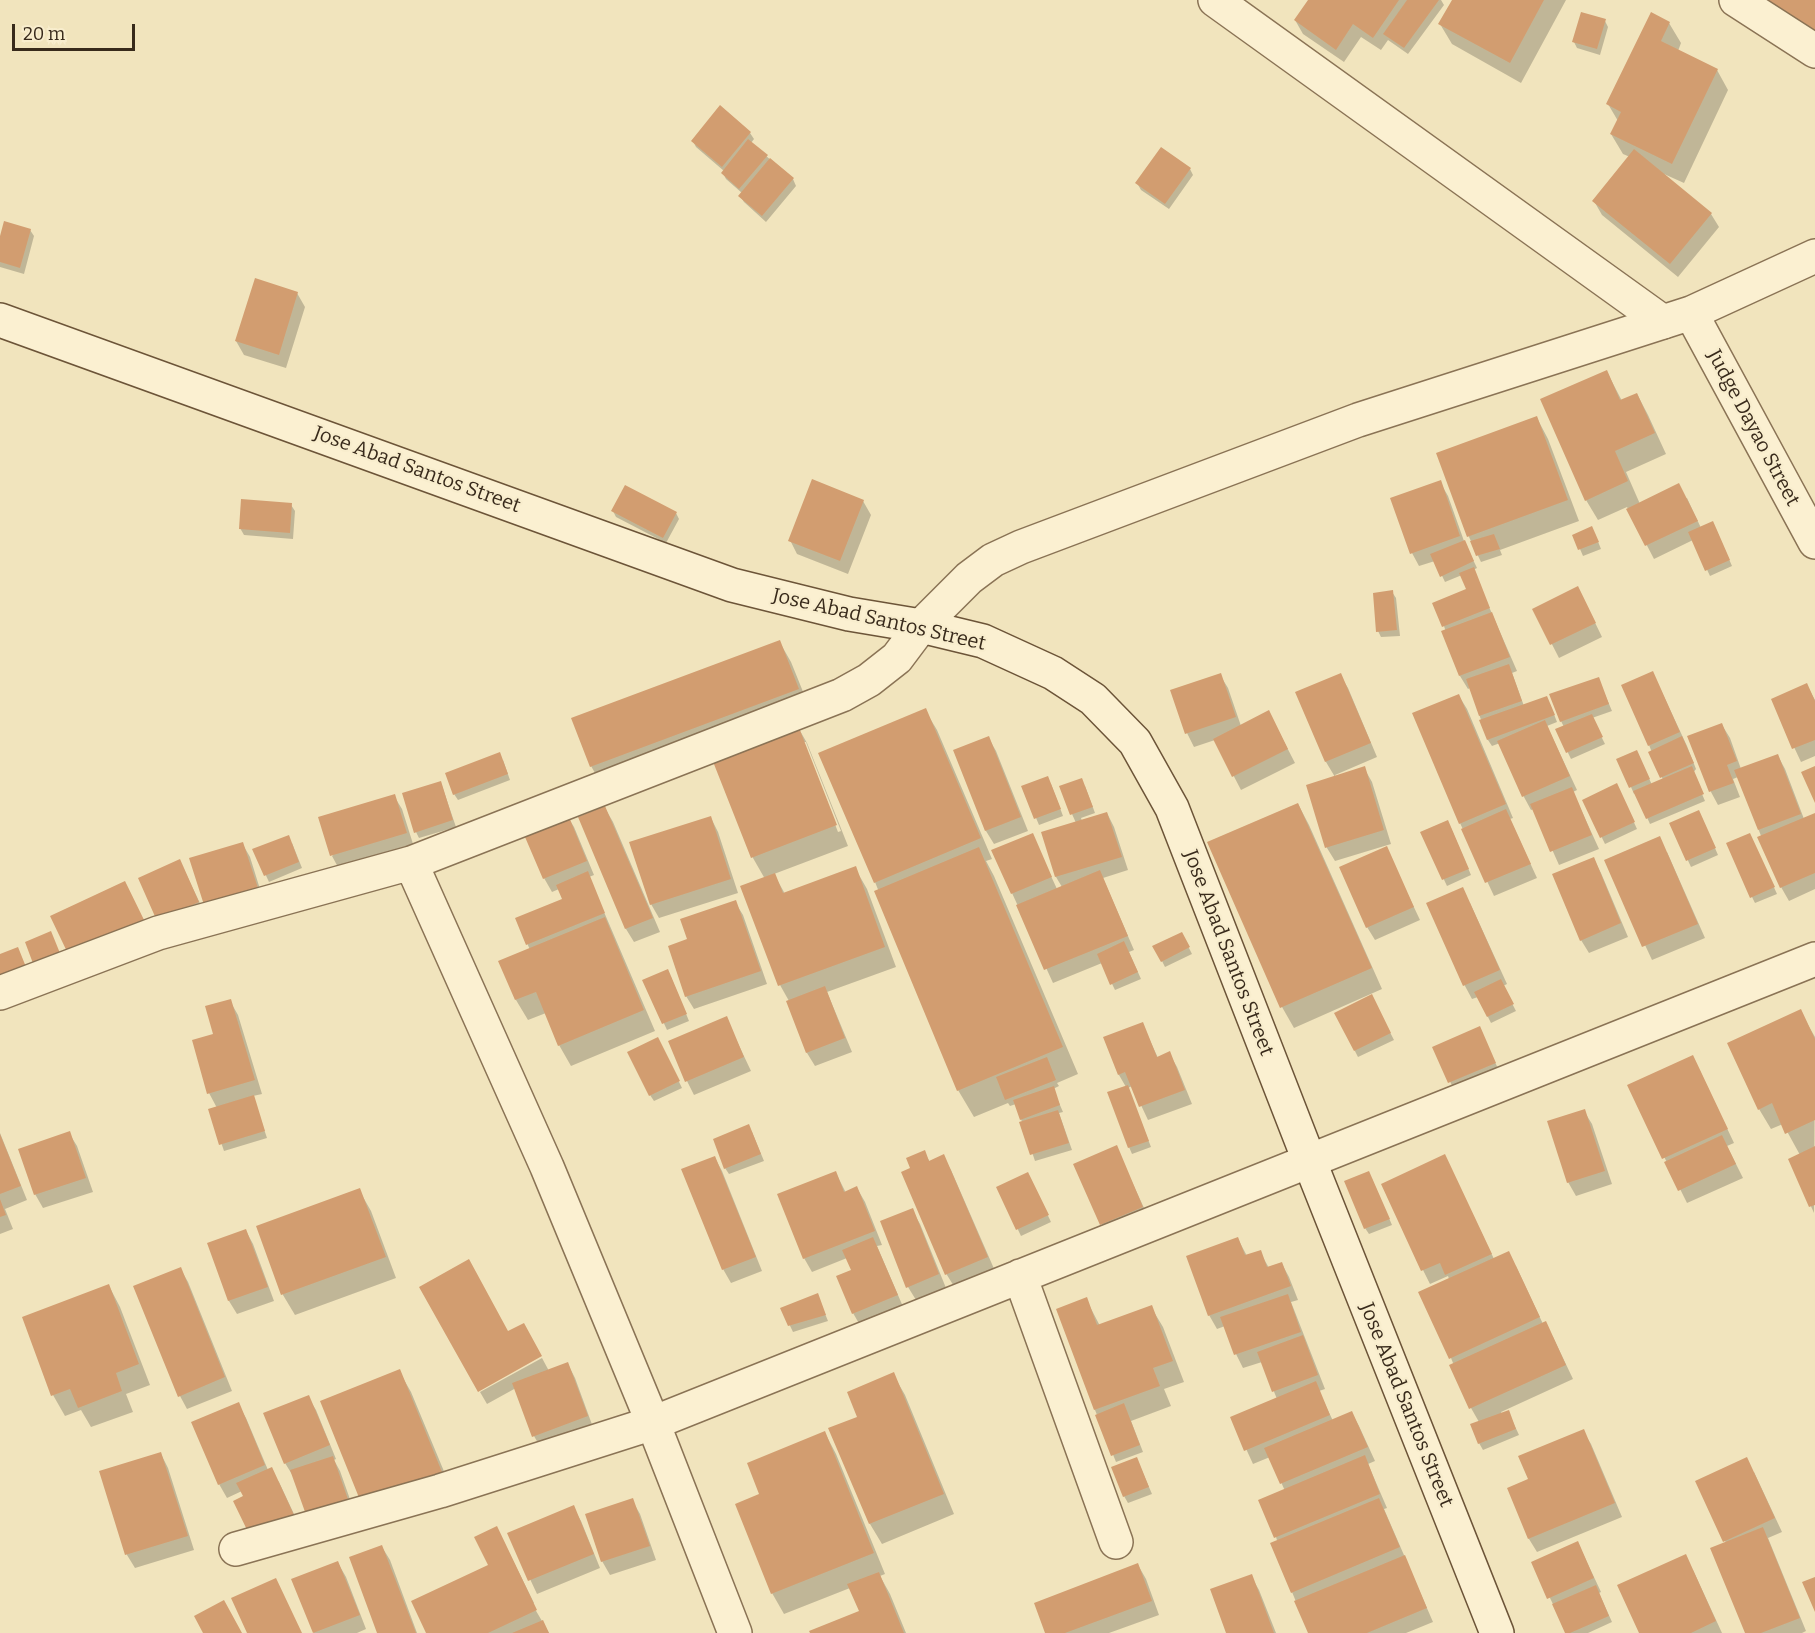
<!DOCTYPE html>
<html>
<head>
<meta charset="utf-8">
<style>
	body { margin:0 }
	#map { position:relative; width:1815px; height:1633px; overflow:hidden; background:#f1e4bd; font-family:Bitter,serif }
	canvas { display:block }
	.scale { position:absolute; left:12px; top:24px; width:123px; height:27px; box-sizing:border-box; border:3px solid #382a1b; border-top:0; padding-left:8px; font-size:18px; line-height:21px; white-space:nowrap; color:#382a1b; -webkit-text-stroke:4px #f8edcd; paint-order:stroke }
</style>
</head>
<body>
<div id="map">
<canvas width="1815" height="1633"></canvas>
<div class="scale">20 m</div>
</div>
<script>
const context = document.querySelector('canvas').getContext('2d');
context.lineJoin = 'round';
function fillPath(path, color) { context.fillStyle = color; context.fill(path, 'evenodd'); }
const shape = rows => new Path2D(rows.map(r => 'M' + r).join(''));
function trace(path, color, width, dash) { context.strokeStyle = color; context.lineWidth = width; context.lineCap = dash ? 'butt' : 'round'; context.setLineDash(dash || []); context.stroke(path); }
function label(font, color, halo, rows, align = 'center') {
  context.font = font + ' Bitter,serif'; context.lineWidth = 4.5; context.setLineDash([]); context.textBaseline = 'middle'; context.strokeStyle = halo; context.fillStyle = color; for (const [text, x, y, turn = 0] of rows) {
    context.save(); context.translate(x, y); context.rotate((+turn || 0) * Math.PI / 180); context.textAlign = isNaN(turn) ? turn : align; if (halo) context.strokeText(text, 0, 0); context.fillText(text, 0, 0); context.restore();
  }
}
const shadow = shape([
	[1309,0,1441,0,1444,5,1408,54,1388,40,1381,50,1361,37,1344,62,1303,34,1295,20],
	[1453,0,1566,0,1521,83,1452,44,1440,24],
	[1605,21,1608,27,1600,55,1577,48,1574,42],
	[1669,23,1681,43,1678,51,1717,70,1728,90,1684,183,1664,174,1711,214,1719,227,1678,277,1602,215,1594,201,1630,157,1623,154,1611,134,1618,121,1608,104],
	[750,133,754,139,751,143,793,179,796,186,766,222,744,202,740,196,742,193,726,179,723,173,724,171,696,147,693,141],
	[1190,169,1193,175,1169,209,1141,190,1137,183],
	[30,230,34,236,24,274,0,267,0,242],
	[297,293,305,307,286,368,244,355,236,341],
	[1607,372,1622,401,1637,394,1648,415,1666,454,1626,472,1640,504,1687,498,1701,528,1716,529,1732,566,1710,576,1693,540,1654,559,1627,507,1598,520,1586,500],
	[1537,418,1548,439,1579,521,1500,550,1502,555,1481,562,1469,537,1438,454],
	[1440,482,1448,496,1464,541,1477,568,1473,570,1517,671,1512,673,1524,706,1550,704,1557,722,1547,726,1577,790,1573,792,1599,849,1559,865,1534,809,1531,810,1524,797,1500,743,1492,746,1488,740,1470,688,1468,689,1460,676,1444,626,1468,590,1462,575,1445,582,1435,561,1419,566,1412,553],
	[863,501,871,515,848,574,797,554,790,540],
	[291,505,295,511,293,539,244,535,240,528],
	[613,511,676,513,679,519,666,543,616,517],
	[1595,534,1601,549,1583,556,1574,535],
	[1392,592,1396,598,1400,636,1381,637,1378,631],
	[1585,602,1602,637,1559,658,1534,609],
	[779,641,791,662,810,709,603,787,591,766],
	[1653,673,1687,746,1696,769,1693,773,1705,801,1650,824,1636,793,1634,794,1631,787,1640,758,1652,785,1663,780,1649,745],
	[1220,675,1228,688,1241,726,1276,726,1295,763,1241,790,1215,740,1194,747,1187,733],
	[1340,675,1348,688,1377,757,1335,775,1336,777,1364,768,1372,782,1391,844,1335,861,1327,848,1308,786,1335,777,1326,762,1297,692],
	[1598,678,1612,711,1592,718,1605,744,1571,759,1557,730,1564,727,1561,721],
	[1807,685,1815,700,1815,756,1801,762,1772,700],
	[1459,696,1467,709,1513,818,1510,819,1537,878,1494,896,1460,823],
	[925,710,937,730,992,859,986,861,994,876,1078,1074,1057,1083,1059,1086,1053,1089,1063,1112,1059,1113,1072,1150,1035,1161,1016,1104,1010,1106,1008,1103,974,1117,958,1090,875,882],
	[795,722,807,743,848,846,774,874,785,894,855,868,867,889,896,967,827,992,852,1052,815,1066,807,1053,789,1001,780,985,765,879,753,858,712,755],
	[803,742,806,742,841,831,838,832],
	[1722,725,1730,738,1741,769,1778,756,1785,769,1804,819,1815,816,1815,889,1789,901,1781,887,1738,777,1733,779,1740,797,1718,805,1711,792,1689,737],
	[988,737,996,751,1028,831,994,844,986,831,955,750],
	[503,760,510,780,458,800,454,794],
	[441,783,456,827,419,838,416,832],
	[1051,784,1063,816,1039,825,1023,787],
	[1085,786,1095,813,1081,818,1082,821,1107,813,1114,827,1128,870,1103,878,1134,950,1129,952,1141,979,1115,990,1102,963,1053,983,1012,893,1032,835,1057,889,1062,887,1056,877,1042,833,1076,823,1072,814],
	[1620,792,1637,829,1605,844,1584,801],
	[394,796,402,809,414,847,339,869,332,856],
	[1298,804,1309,825,1382,989,1294,1028,1282,1007,1209,843],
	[605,808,613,822,660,932,634,942,626,929,580,818],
	[566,814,574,827,594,875,589,877,655,1031,571,1066,559,1045,546,1013,528,1020,516,1000,500,962,530,950,517,919,564,900,559,889,552,892,544,878],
	[711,818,718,832,738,893,659,918,651,904],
	[1702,818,1718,855,1691,867,1671,824],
	[1451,828,1471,875,1447,886,1422,833],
	[1753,841,1777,894,1755,903,1752,897],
	[242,843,250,857,264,902,213,918],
	[292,843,302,868,269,882,254,850],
	[1386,848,1420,920,1375,940,1367,927],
	[1667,852,1705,938,1652,960,1606,861],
	[1594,859,1601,873,1628,937,1589,953,1581,940],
	[180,861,206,916,166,934],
	[735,902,743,915,767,984,694,1009,686,996,689,940],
	[1470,903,1507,984,1503,986,1516,1011,1491,1023,1478,997,1472,999,1465,986,1428,904],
	[1182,934,1192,954,1165,967,1162,961],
	[671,977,689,1021,667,1030,644,980],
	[230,1001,238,1015,262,1094,253,1096,267,1138,224,1151,210,1110,217,1108,209,1093,215,1035],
	[1375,1003,1394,1040,1358,1057,1336,1014],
	[1800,1011,1815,1037,1814,1213,1790,1160,1800,1155,1783,1124,1771,1129,1759,1109],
	[726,1018,751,1071,694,1095,687,1081,670,1042],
	[1142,1023,1158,1058,1169,1053,1177,1067,1192,1104,1148,1120,1132,1086,1128,1088,1151,1147,1132,1154,1129,1147,1126,1087,1119,1075,1105,1038],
	[1479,1028,1502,1077,1457,1096,1434,1048],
	[661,1045,682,1088,654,1101,650,1095],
	[1700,1071,1734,1143,1727,1146,1743,1178,1687,1203,1629,1086],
	[1584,1111,1592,1124,1612,1184,1576,1196,1568,1182],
	[752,1132,764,1161,729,1174,725,1168],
	[0,1133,27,1200,5,1209,13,1229,0,1234],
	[69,1133,77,1146,93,1192,43,1208,35,1194],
	[1116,1147,1150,1221,1109,1238,1075,1165],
	[924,1152,930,1162,943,1156,951,1170,995,1271,955,1288,947,1275,903,1173,912,1169],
	[1445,1156,1494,1259,1516,1266,1543,1324,1553,1337,1573,1379,1501,1412,1502,1414,1508,1411,1519,1435,1483,1450,1479,1443,1479,1422,1471,1408,1451,1358,1449,1279,1448,1276,1430,1284,1423,1270],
	[715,1158,722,1171,762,1271,731,1283,723,1269],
	[836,1173,846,1193,857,1188,865,1202,882,1245,877,1246,904,1309,861,1327,853,1313,853,1270,847,1258,812,1272,804,1258],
	[1372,1179,1392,1225,1369,1234,1365,1228],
	[1031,1180,1051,1222,1021,1236,998,1188],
	[359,1190,371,1211,396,1278,295,1315,283,1295,258,1227],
	[912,1210,920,1224,946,1288,916,1300,908,1287],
	[246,1231,253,1244,274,1301,237,1314,229,1301,209,1244],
	[1238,1239,1247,1256,1260,1252,1269,1268,1282,1264,1289,1277,1298,1300,1291,1302,1325,1389,1319,1391,1333,1421,1352,1413,1359,1426,1375,1461,1368,1464,1387,1508,1384,1509,1433,1622,1406,1633,1309,1633,1292,1592,1276,1537,1285,1491,1270,1457,1253,1464,1232,1418,1277,1399,1262,1362,1243,1368,1236,1354,1225,1326,1217,1329,1209,1315],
	[180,1268,188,1282,232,1391,187,1409,180,1396],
	[109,1286,120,1307,150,1385,126,1394,133,1412,91,1427,81,1410,65,1416,53,1395],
	[817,1294,828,1321,793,1332,782,1309],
	[1086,1299,1100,1326,1151,1307,1163,1327,1184,1382,1164,1389,1171,1406,1131,1421,1143,1452,1116,1462,1095,1410],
	[542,1358,549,1371,568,1364,575,1378,594,1430,542,1450,534,1436,516,1388,487,1404,480,1392],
	[399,1371,411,1392,453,1493,375,1525],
	[893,1374,905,1395,954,1514,882,1544,870,1524,830,1429,859,1418],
	[308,1397,316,1410,336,1459,334,1460,340,1471,358,1522,293,1476,285,1463],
	[238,1404,246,1418,268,1470,279,1482,301,1529,242,1491,227,1498,219,1484],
	[1583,1431,1591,1444,1622,1517,1537,1552,1529,1539,1509,1488,1530,1479],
	[825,1433,836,1454,885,1574,880,1576,890,1594,906,1633,812,1633,861,1612,850,1588,784,1614,772,1593,761,1495],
	[161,1454,168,1468,194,1550,135,1568,127,1555,101,1472],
	[1137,1459,1152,1494,1128,1503,1124,1496],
	[1754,1472,1782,1532,1768,1538,1806,1631,1802,1633,1747,1633,1726,1543,1697,1482],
	[632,1500,640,1514,656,1560,610,1575,602,1561],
	[573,1507,581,1521,600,1568,537,1594,509,1534],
	[497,1528,534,1603,532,1604,549,1633,428,1633,490,1565],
	[1578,1543,1601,1592,1599,1593,1612,1622,1588,1633,1567,1633,1533,1563],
	[382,1547,390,1560,417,1633,379,1633],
	[338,1563,346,1577,366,1629,357,1633,314,1633,293,1580],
	[1138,1565,1146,1579,1159,1615,1109,1633,1047,1633],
	[1693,1570,1722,1633,1641,1633],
	[1251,1576,1259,1590,1276,1633,1228,1633]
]);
const building = shape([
	[1308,0,1399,0,1373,38,1353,24,1336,50,1294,20],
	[1407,0,1439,0,1404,48,1383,34],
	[1452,0,1544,0,1510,63,1438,24],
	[1760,0,1815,0,1815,49],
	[1581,12,1606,19,1597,49,1572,42],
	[1651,12,1670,22,1661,41,1718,69,1672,164,1610,134,1621,112,1606,104],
	[720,105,751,132,722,167,691,141],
	[748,139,768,155,739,189,721,173],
	[1161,147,1191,168,1165,204,1135,183],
	[1634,149,1712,213,1670,264,1592,201],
	[770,158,794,178,762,216,738,196],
	[4,221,31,229,20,268,0,262,0,236],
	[255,278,298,292,279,355,235,341],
	[1607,370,1620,400,1637,393,1655,433,1615,451,1628,481,1585,501,1540,399],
	[1537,416,1568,500,1467,537,1436,453],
	[812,479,864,500,840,561,788,541],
	[1441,480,1460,536,1410,554,1390,498],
	[1679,483,1698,521,1645,546,1626,509],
	[625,485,677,512,663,538,611,511],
	[241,499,292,503,290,533,239,529],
	[1713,521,1730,560,1705,571,1688,532],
	[1592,526,1599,542,1578,550,1572,535],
	[1494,534,1500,549,1476,556,1470,541],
	[1465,540,1474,561,1440,577,1430,554],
	[1474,567,1490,608,1442,627,1432,603,1466,589,1459,573],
	[1578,586,1596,623,1550,645,1532,609],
	[1393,590,1397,630,1376,632,1373,593],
	[1492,612,1510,657,1459,676,1441,631],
	[780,640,799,689,590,767,571,718],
	[1509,664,1522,701,1479,716,1466,679],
	[1653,671,1680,732,1648,746,1621,685],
	[1221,673,1236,717,1185,734,1170,690],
	[1341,673,1371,743,1325,762,1295,692],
	[1599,677,1609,704,1560,722,1549,694],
	[1807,683,1815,701,1815,740,1792,749,1771,699],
	[1459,694,1506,804,1459,824,1412,713],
	[1547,696,1555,715,1487,740,1479,720],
	[926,708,981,838,874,883,818,753],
	[1269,710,1288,749,1232,777,1213,739],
	[1592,714,1603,737,1566,753,1555,729],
	[796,720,837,825,751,858,710,754],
	[1545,720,1570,776,1522,797,1497,741],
	[1722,723,1737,761,1727,765,1734,783,1709,792,1687,736],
	[989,736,1021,817,985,831,953,750],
	[1682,736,1694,763,1660,778,1648,752],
	[1637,750,1650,779,1629,788,1616,759],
	[500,752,508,774,453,795,445,773],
	[1778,754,1801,814,1758,830,1734,770],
	[1365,766,1384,830,1325,848,1306,785],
	[1692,766,1704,794,1646,819,1633,791],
	[1815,766,1815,803,1801,772],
	[1048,776,1061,809,1034,819,1021,786],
	[1082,778,1093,807,1070,815,1059,786],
	[441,781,453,820,414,833,402,793],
	[1617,783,1635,822,1600,838,1582,800],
	[1572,787,1592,835,1550,852,1530,804],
	[395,794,407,833,330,856,318,817],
	[1298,803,1372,968,1280,1008,1207,842],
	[605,806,653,918,625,929,578,817],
	[1506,809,1531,864,1485,883,1461,829],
	[1699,810,1716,848,1686,861,1669,823],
	[567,812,587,861,543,879,522,830],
	[1107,812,1122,857,1055,877,1041,832],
	[1815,813,1815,873,1780,888,1757,837],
	[711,816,731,879,650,905,629,842],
	[1448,820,1469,869,1442,880,1420,832],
	[1033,833,1052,877,1011,894,991,850],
	[1750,833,1775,887,1750,898,1726,843],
	[289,835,299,862,264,876,252,849],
	[1660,836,1698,924,1642,947,1604,860],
	[243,842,258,888,204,905,189,858],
	[1387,846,1414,907,1366,928,1339,867],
	[979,847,1063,1047,957,1091,874,891],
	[1594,857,1621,923,1580,941,1552,874],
	[180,859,199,902,157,921,138,878],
	[856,866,885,947,778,986,740,886,775,873,783,893],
	[1100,870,1128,936,1044,970,1016,905],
	[588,871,605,913,526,945,515,918,562,899,556,885],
	[125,881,146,924,71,960,50,916],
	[1463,887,1500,970,1463,986,1426,903],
	[736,900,761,971,685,997,668,946,687,939,680,919],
	[605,917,644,1010,558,1046,536,992,515,1000,498,961],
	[51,931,64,963,37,974,25,942],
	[1182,932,1190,947,1161,962,1152,946],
	[1124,941,1138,972,1110,985,1097,954],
	[18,947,30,977,0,988,0,954],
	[668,969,687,1014,662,1024,642,980],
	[1501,979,1514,1004,1487,1017,1474,992],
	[825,986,845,1038,806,1053,786,1001],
	[1372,994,1391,1033,1354,1051,1334,1013],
	[231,999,255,1080,207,1094,192,1040,213,1034,205,1006],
	[1801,1009,1815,1039,1815,1120,1785,1134,1772,1103,1758,1110,1727,1043],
	[727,1016,744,1057,685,1082,668,1041],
	[1143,1022,1157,1057,1170,1051,1185,1090,1139,1107,1125,1072,1118,1075,1103,1037],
	[1480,1026,1496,1063,1448,1083,1432,1047],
	[658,1037,680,1081,649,1096,627,1052],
	[1693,1055,1728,1129,1662,1159,1627,1085],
	[1047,1057,1056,1080,1005,1100,996,1077],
	[1128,1085,1149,1141,1128,1148,1107,1092],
	[1054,1086,1060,1105,1020,1120,1013,1100],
	[254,1095,265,1131,219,1145,208,1109],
	[1585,1109,1605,1171,1567,1183,1547,1121],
	[1058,1110,1069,1143,1030,1155,1019,1122],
	[749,1124,761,1154,724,1169,713,1139],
	[70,1131,86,1178,34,1195,18,1149],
	[0,1134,21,1186,0,1194],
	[1722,1135,1736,1164,1678,1191,1664,1162],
	[1117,1145,1143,1207,1100,1225,1073,1164],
	[1815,1146,1815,1205,1809,1207,1788,1159],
	[925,1150,929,1161,944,1154,988,1257,945,1275,901,1172,910,1168,906,1158],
	[1445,1154,1492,1254,1445,1275,1440,1263,1421,1271,1381,1184],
	[715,1156,756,1257,722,1270,681,1169],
	[836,1171,844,1192,857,1186,875,1231,803,1259,777,1194],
	[1369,1171,1390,1219,1364,1229,1344,1181],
	[1028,1172,1049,1215,1016,1230,996,1187],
	[360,1188,386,1257,281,1295,256,1226],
	[0,1199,6,1215,0,1217],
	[913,1208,939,1274,906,1288,880,1221],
	[246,1229,268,1287,228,1301,207,1243],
	[873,1237,898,1295,852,1314,836,1276,851,1270,842,1250],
	[1238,1237,1245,1255,1261,1250,1267,1267,1282,1262,1291,1286,1208,1316,1186,1256],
	[1509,1251,1540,1317,1449,1359,1418,1292],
	[469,1259,508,1331,524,1323,542,1356,478,1392,419,1287],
	[181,1267,225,1377,178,1397,133,1286],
	[109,1284,139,1364,116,1373,122,1391,78,1408,70,1389,51,1396,22,1317],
	[818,1293,826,1315,788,1326,780,1308],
	[1288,1294,1301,1332,1234,1355,1220,1317],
	[1087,1297,1097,1325,1152,1305,1173,1361,1153,1368,1160,1386,1094,1410,1056,1309],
	[1546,1321,1566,1365,1469,1409,1449,1365],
	[1303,1335,1318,1375,1272,1392,1257,1352],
	[568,1362,588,1416,532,1437,512,1383],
	[400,1369,442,1472,362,1505,320,1401],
	[894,1372,944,1494,869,1524,828,1428,857,1417,847,1392],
	[1316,1381,1330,1415,1244,1451,1230,1417],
	[309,1395,330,1445,284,1464,263,1413],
	[239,1402,265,1465,218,1485,191,1422],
	[1124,1403,1140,1445,1111,1456,1095,1415],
	[1509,1410,1516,1429,1478,1444,1470,1424],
	[1352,1411,1368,1447,1280,1484,1264,1448],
	[1584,1429,1615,1503,1528,1539,1507,1488,1528,1479,1518,1456],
	[825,1431,874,1553,771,1594,735,1504,759,1494,747,1463],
	[161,1452,188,1536,125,1555,99,1471],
	[1365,1455,1380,1494,1274,1538,1258,1500],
	[333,1456,351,1508,309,1523,290,1470],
	[1137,1457,1149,1487,1123,1497,1111,1467],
	[1747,1457,1775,1518,1723,1542,1695,1481],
	[272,1467,294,1515,250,1536,233,1501,243,1496,236,1483],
	[633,1498,650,1546,601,1562,585,1514],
	[1379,1498,1400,1547,1291,1593,1270,1543],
	[574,1505,594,1554,528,1581,507,1533],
	[497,1526,537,1610,488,1633,426,1633,411,1601,488,1565,474,1537],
	[1763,1527,1800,1618,1761,1633,1745,1633,1710,1548],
	[1578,1541,1594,1578,1547,1599,1531,1562],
	[382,1545,416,1633,377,1633,349,1557],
	[1686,1554,1716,1621,1691,1633,1639,1633,1617,1585],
	[1405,1555,1427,1608,1367,1633,1308,1633,1294,1601],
	[338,1561,360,1615,313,1633,291,1579],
	[1138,1563,1152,1601,1065,1633,1045,1633,1034,1603],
	[879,1572,904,1633,810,1633,809,1631,859,1611,847,1584],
	[1252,1574,1274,1633,1226,1633,1210,1589],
	[1815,1577,1815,1612,1802,1582],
	[276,1578,302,1633,247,1633,231,1598],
	[1596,1585,1609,1616,1570,1633,1565,1633,1552,1604],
	[224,1600,242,1633,203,1633,194,1616],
	[543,1620,549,1633,512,1633]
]);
const minor = shape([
	[1215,0,1663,322],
	[1736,0,1815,51],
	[411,863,547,1167,653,1423,735,1633],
	[0,993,158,933,411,863,842,695,869,680,897,658,921,626],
	[1020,1276,1116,1542],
	[236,1549,440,1491,653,1423,1815,959]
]);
const tertiary = shape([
	[1691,313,1815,542],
	[921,626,969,578,993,560,1021,547,1358,420,1691,313,1815,256]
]);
const secondary = shape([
	[0,320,732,585,849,614,921,626,983,641,1053,673,1093,699,1135,742,1172,808,1309,1160,1497,1633]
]);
const streetNames = [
	["Judge Dayao Street",1753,428,62],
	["Jose Abad Santos Street",417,470,20],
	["Jose Abad Santos Street",879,620,13],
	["Jose Abad Santos Street",1228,953,69],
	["Jose Abad Santos Street",1406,1405,68]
];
fillPath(shadow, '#0003');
fillPath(building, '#d29d70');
trace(minor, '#8a7355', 36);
trace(tertiary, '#8a7355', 36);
trace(secondary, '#6c5438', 36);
trace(minor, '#fbf0d1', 33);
trace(tertiary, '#fbf0d1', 33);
trace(secondary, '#fbf0d1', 33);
label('20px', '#382a1b', '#f8edcd', streetNames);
</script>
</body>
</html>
